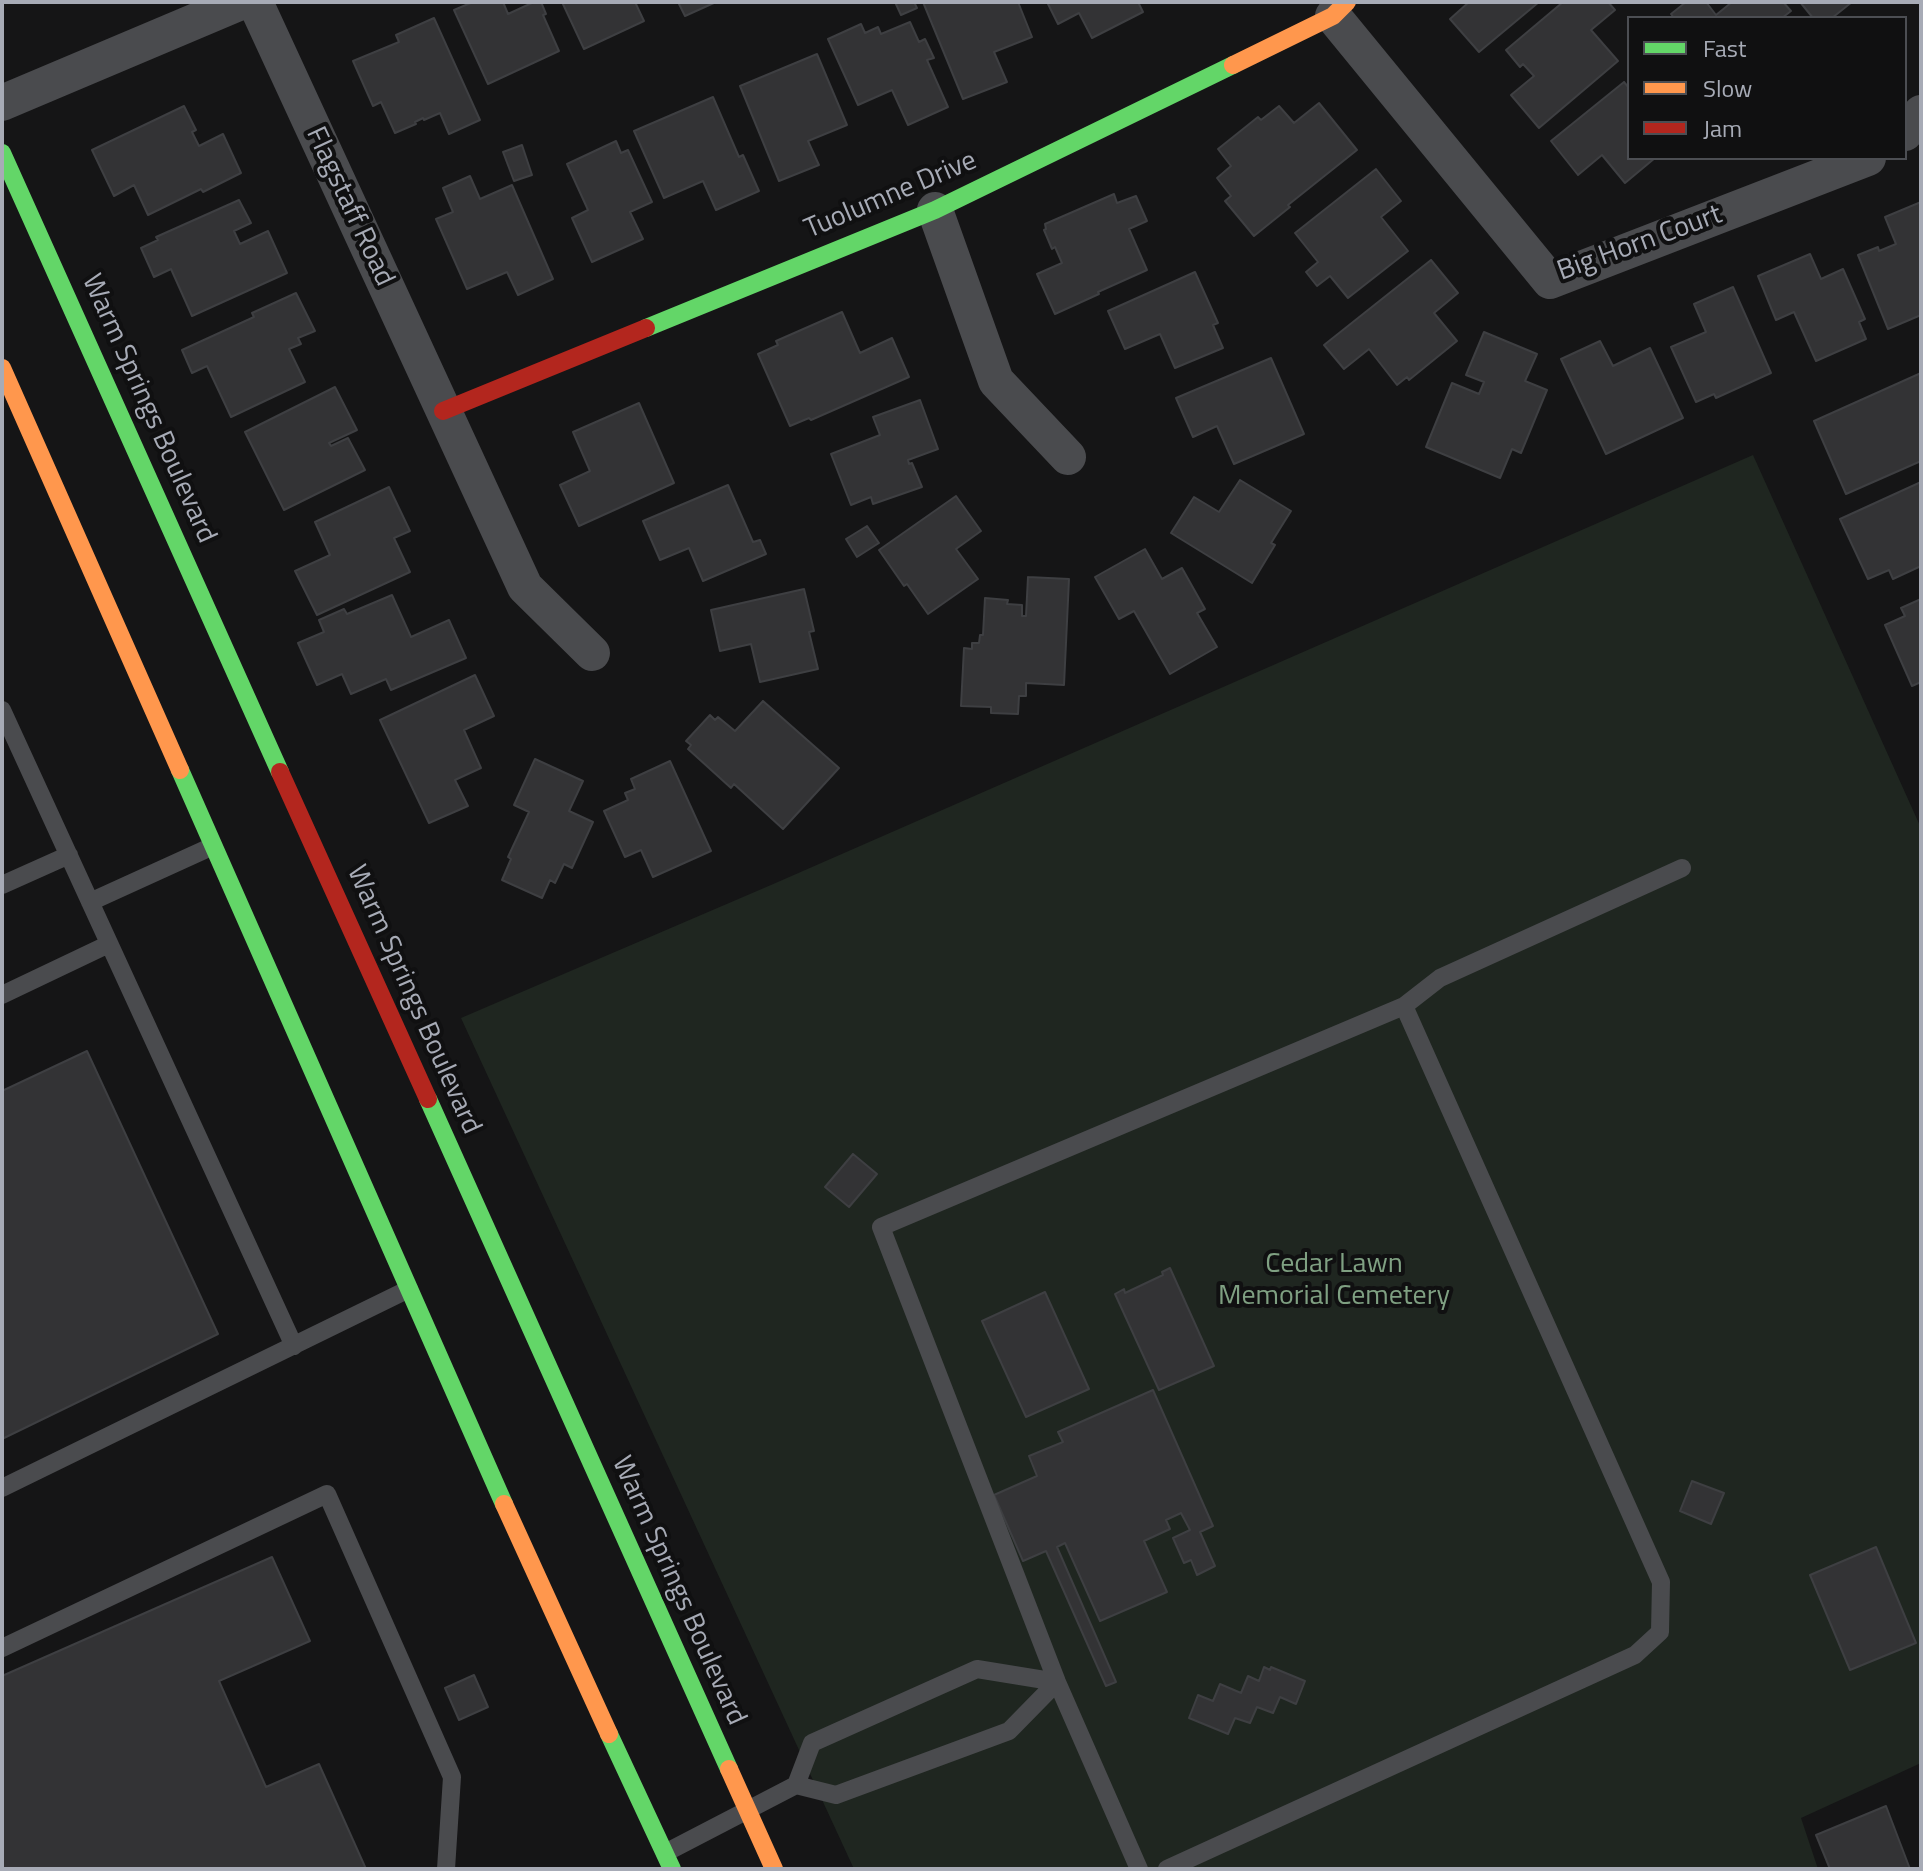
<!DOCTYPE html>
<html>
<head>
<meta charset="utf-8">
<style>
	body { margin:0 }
	#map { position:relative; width:1923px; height:1871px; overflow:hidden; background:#151516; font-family:"Titillium Web",sans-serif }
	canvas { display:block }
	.frame { position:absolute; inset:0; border:4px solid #a7abb6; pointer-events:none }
	.legend { position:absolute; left:1627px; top:16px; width:280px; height:144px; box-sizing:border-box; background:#101011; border:2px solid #4c4e53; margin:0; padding:10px 14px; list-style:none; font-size:24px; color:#a7abb6 }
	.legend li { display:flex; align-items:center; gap:16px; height:40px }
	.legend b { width:40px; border:2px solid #4c4e53 }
</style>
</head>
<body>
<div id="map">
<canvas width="1923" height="1871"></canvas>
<div class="frame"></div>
<ul class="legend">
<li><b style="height:10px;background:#63d668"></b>Fast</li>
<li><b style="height:10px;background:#ff974d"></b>Slow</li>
<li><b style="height:10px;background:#b3261e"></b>Jam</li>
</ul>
</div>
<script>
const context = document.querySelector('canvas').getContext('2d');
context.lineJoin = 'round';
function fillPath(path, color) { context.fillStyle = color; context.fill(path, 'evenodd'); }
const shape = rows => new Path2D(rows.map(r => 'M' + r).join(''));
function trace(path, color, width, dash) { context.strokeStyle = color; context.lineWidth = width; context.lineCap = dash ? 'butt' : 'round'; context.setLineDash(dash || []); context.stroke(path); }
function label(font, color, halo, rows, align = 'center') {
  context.font = font + ' "Titillium Web",sans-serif'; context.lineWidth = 8; context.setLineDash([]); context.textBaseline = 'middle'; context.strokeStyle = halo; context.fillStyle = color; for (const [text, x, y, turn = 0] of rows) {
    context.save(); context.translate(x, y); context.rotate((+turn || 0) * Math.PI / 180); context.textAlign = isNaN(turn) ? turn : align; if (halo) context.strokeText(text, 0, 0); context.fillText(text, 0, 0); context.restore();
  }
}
const green = shape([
	[1753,455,1921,828,1921,1763,1801,1818,1818,1869,854,1869,461,1018,771,885]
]);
const building = shape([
	[473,2,503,2,508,14,534,2,541,2,546,14,543,15,559,51,488,84,454,10,473,2],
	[562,2,635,2,644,21,584,49,562,2],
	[678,2,716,2,685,16,678,2],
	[895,2,914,2,917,8,901,15,895,2],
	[923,2,1018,2,1032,37,994,52,1007,82,963,99,923,2],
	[1047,2,1138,2,1143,12,1092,38,1079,13,1058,24,1047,2],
	[1469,2,1539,2,1479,52,1450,19,1469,2],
	[1563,2,1608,2,1615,10,1591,30,1618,61,1539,128,1511,95,1534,76,1523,64,1520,67,1506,50,1563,2],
	[1686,2,1706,2,1716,15,1732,2,1783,2,1791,11,1782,18,1674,18,1671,14,1686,2],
	[1800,2,1852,2,1832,18,1813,18,1800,2],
	[434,18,480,120,449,134,440,113,424,120,423,118,415,122,416,124,395,133,381,102,373,106,353,61,399,42,396,35,434,18],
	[910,22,919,42,925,39,934,58,927,60,948,107,908,125,892,90,858,105,828,39,861,24,865,33,878,27,881,34,910,22],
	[817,54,847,125,808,141,819,165,779,181,740,86,817,54],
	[1624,82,1629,88,1629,158,1655,158,1625,183,1602,155,1578,175,1551,141,1624,82],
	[713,97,739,157,743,155,759,191,716,210,703,181,664,198,634,131,713,97],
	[1319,103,1357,150,1288,205,1290,207,1254,236,1225,201,1231,196,1217,178,1231,166,1218,149,1258,117,1261,120,1279,106,1294,123,1319,103],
	[184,106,196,130,192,132,199,146,223,134,241,173,203,192,201,189,148,215,134,185,114,196,92,150,184,106],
	[616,141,621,153,628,150,652,202,630,212,643,239,592,262,572,218,588,210,567,164,616,141],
	[522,145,532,175,514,181,503,152,522,145],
	[1376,169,1401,201,1381,217,1408,251,1348,298,1330,276,1317,286,1306,272,1318,262,1295,233,1376,169],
	[470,176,480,199,512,185,553,279,518,295,507,272,467,289,436,219,453,212,443,188,470,176],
	[1114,194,1117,203,1136,196,1147,221,1129,229,1147,270,1098,292,1099,294,1055,314,1037,274,1062,263,1055,247,1052,249,1044,230,1046,229,1045,224,1114,194],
	[239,200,251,223,234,231,240,244,268,231,287,273,192,316,171,269,154,277,141,248,158,240,156,237,239,200],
	[1921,202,1921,315,1888,329,1858,255,1878,247,1879,251,1896,244,1885,217,1921,202],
	[1810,254,1821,279,1843,269,1865,319,1859,322,1866,339,1816,361,1794,312,1776,320,1758,276,1810,254],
	[1431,260,1458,293,1434,313,1457,341,1409,380,1407,377,1397,385,1369,349,1344,369,1324,345,1431,260],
	[1195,272,1218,323,1213,325,1223,348,1175,368,1160,334,1125,349,1108,311,1195,272],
	[1733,287,1771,373,1716,398,1714,394,1696,402,1671,347,1706,332,1694,304,1733,287],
	[296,293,315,331,298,338,301,344,289,349,305,382,231,417,207,366,192,373,182,350,254,317,252,313,296,293],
	[842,312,860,353,892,338,909,377,811,420,809,418,790,426,758,354,778,345,776,341,842,312],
	[1484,332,1537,354,1525,381,1547,390,1521,453,1512,449,1500,478,1426,447,1452,383,1479,394,1484,382,1466,375,1484,332],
	[1600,341,1613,366,1650,348,1683,418,1606,454,1561,359,1600,341],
	[1271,358,1304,434,1234,464,1217,426,1193,437,1176,398,1271,358],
	[1921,373,1921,461,1846,494,1814,421,1921,373],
	[335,387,357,430,329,443,331,446,348,438,365,470,284,510,245,432,335,387],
	[920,400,938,449,908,460,909,464,912,463,922,487,873,504,871,497,851,505,831,454,880,435,873,417,920,400],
	[639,403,674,483,579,526,560,485,590,471,573,432,639,403],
	[1240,480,1291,511,1271,543,1275,545,1252,583,1171,533,1194,497,1219,512,1240,480],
	[1921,482,1921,566,1893,579,1889,570,1868,579,1840,519,1921,482],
	[728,485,753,542,760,540,766,554,703,581,689,548,660,560,643,521,728,485],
	[389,487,410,531,394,538,410,572,317,615,295,571,330,555,315,522,389,487],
	[956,496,981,531,956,549,978,579,928,614,907,584,904,586,879,550,956,496],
	[867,526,879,543,857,557,846,539,867,526],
	[1145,549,1162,579,1182,568,1205,609,1197,613,1217,647,1170,674,1134,611,1119,619,1095,577,1145,549],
	[1028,577,1069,579,1064,685,1026,683,1026,696,1019,696,1018,714,991,713,991,707,961,706,964,648,972,649,972,643,979,643,980,635,983,635,985,598,1008,600,1007,604,1022,605,1022,616,1026,616,1028,577],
	[804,589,814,631,809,632,818,669,760,682,751,644,720,651,711,610,804,589],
	[392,595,411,637,449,620,466,658,391,690,386,679,351,694,342,674,317,685,298,643,324,632,319,620,344,609,347,614,392,595],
	[1921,599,1921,682,1912,686,1885,625,1905,616,1901,608,1921,599],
	[475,675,494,716,464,730,481,768,455,780,468,806,429,823,380,720,475,675],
	[763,701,839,768,783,829,734,784,731,788,688,749,691,745,686,741,710,715,715,720,718,717,735,731,763,701],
	[535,759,583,781,569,811,593,822,572,868,564,864,555,883,550,880,542,898,502,880,511,859,508,857,529,812,514,805,535,759],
	[670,761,711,851,653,877,641,850,625,857,604,811,628,800,625,793,635,789,631,779,670,761],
	[87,1051,218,1334,2,1439,2,1091,87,1051],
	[853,1154,877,1174,849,1207,825,1187,853,1154],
	[1170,1268,1214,1366,1159,1390,1115,1294,1124,1289,1125,1293,1163,1275,1162,1272,1170,1268],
	[1045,1292,1089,1389,1026,1417,982,1321,1045,1292],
	[1153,1390,1213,1526,1200,1532,1215,1566,1197,1575,1191,1560,1184,1563,1173,1538,1190,1530,1181,1513,1166,1520,1170,1529,1144,1541,1167,1592,1100,1621,1065,1543,1057,1547,1116,1682,1106,1686,1046,1551,1023,1561,994,1495,1037,1476,1029,1456,1063,1442,1058,1432,1153,1390],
	[1692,1481,1724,1493,1711,1524,1680,1511,1692,1481],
	[1876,1547,1916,1643,1850,1670,1810,1575,1876,1547],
	[272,1557,310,1641,219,1681,266,1787,319,1764,366,1869,2,1869,2,1676,272,1557],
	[1264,1667,1270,1670,1271,1667,1305,1681,1296,1704,1280,1697,1273,1713,1257,1707,1250,1723,1235,1718,1228,1734,1189,1718,1198,1695,1213,1701,1220,1684,1241,1693,1248,1676,1259,1681,1264,1667],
	[474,1675,488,1707,459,1720,445,1688,474,1675],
	[1886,1806,1910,1869,1830,1869,1816,1835,1886,1806]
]);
const lane = shape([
	[2,710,294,1346],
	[2,885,69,855],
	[90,902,213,846],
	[2,995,109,944],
	[1404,1006,1440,978,1682,868],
	[2,1488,409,1289],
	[2,1648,327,1494,452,1777,446,1869],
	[796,1785,812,1743,977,1669,1057,1682],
	[665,1853,796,1785,836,1795,1009,1731,1057,1682],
	[1139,1869,1057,1682,881,1227,1404,1006,1661,1582,1660,1632,1635,1655,1167,1869]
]);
const street = shape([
	[255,2,525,587,592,653],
	[1333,16,1550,281,1868,158],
	[2,103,241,2],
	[1905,133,1921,113],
	[935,210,996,381,1068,457]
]);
const fast = shape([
	[2,153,280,772],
	[646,328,935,210,1233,65],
	[180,770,504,1504],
	[428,1099,729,1769],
	[609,1734,672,1869]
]);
const slow = shape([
	[1233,65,1333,16,1347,2],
	[2,368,180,770],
	[504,1504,609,1734],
	[729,1769,774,1869]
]);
const jam = shape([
	[443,411,646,328],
	[280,772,428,1099]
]);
const streetNames = [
	["Tuolumne Drive",891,196,-23],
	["Flagstaff Road",349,207,65],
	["Big Horn Court",1640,244,-20],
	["Warm Springs Boulevard",148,409,66],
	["Warm Springs Boulevard",413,1000,66],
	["Warm Springs Boulevard",678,1591,66]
];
const parkNames = [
	["Cedar Lawn",1334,1265],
	["Memorial Cemetery",1334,1297]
];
fillPath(green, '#1f2620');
fillPath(building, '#333335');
trace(building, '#3e3f42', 2);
trace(lane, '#4a4b4e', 18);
trace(street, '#4a4b4e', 36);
trace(fast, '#63d668', 18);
trace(slow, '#ff974d', 18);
trace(jam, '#b3261e', 18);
label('28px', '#a7abb6', '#101011', streetNames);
label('28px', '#7fa082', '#101011', parkNames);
</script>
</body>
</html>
